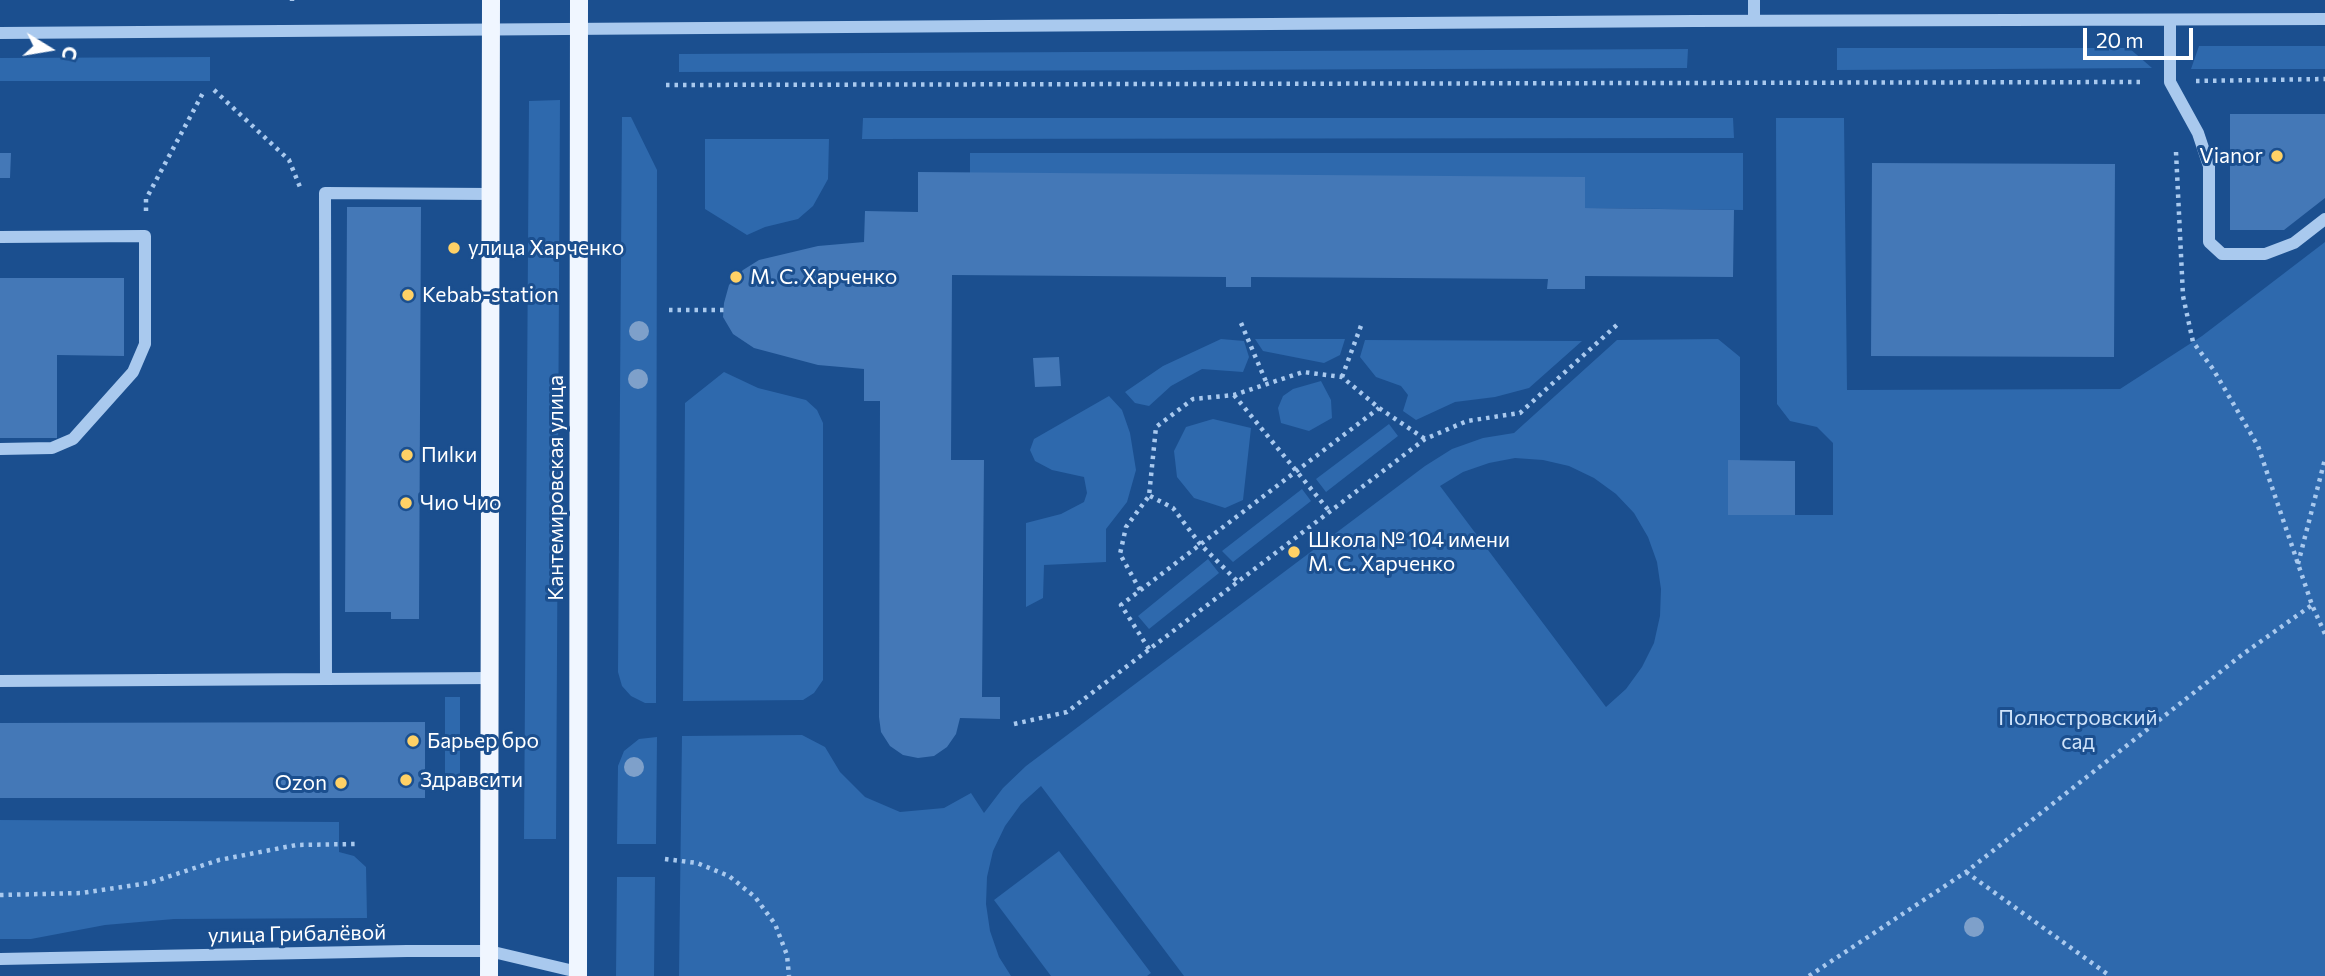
<!DOCTYPE html>
<html>
<head>
<meta charset="utf-8">
<style>
	body { margin:0 }
	#map { position:relative; width:2325px; height:976px; overflow:hidden; background:#1b4f8f; font-family:Commissioner,sans-serif }
	canvas { display:block }
	.north { position:absolute; left:14px; top:14px; width:70px; height:70px; -webkit-text-stroke:5px #1b4f8f; paint-order:stroke; rotate:101deg; font-size:19px; font-weight:700; line-height:28px; text-align:center; color:#fff }
	.north::after { content:''; display:block; margin:auto; width:24px; height:32px; background:#fff; clip-path:polygon(50% 0,100% 100%,50% 72%,0 100%) }
	.scale { position:absolute; left:2083px; top:28px; width:110px; height:32px; box-sizing:border-box; border:4px solid #fff; border-top:0; padding-left:9px; font-size:21px; line-height:24px; white-space:nowrap; color:#fff; -webkit-text-stroke:5px #1b4f8f; paint-order:stroke }
</style>
</head>
<body>
<div id="map">
<canvas width="2325" height="976"></canvas>
<div class="north">С</div>
<div class="scale">20 m</div>
</div>
<script>
const context = document.querySelector('canvas').getContext('2d');
context.lineJoin = 'round';
function fillPath(path, color) { context.fillStyle = color; context.fill(path, 'evenodd'); }
const shape = rows => new Path2D(rows.map(r => 'M' + r).join(''));
function trace(path, color, width, dash) { context.strokeStyle = color; context.lineWidth = width; context.lineCap = dash ? 'butt' : 'round'; context.setLineDash(dash || []); context.stroke(path); }
function label(font, color, halo, rows, align = 'center') {
  context.font = font + ' Commissioner,sans-serif'; context.lineWidth = 6; context.setLineDash([]); context.textBaseline = 'middle'; context.strokeStyle = halo; context.fillStyle = color; for (const [text, x, y, turn = 0] of rows) {
    context.save(); context.translate(x, y); context.rotate((+turn || 0) * Math.PI / 180); context.textAlign = isNaN(turn) ? turn : align; if (halo) context.strokeText(text, 0, 0); context.fillText(text, 0, 0); context.restore();
  }
}
const green = shape([
	[2199,46,2325,46,2325,69,2191,69],
	[1837,48,2129,48,2152,68,1837,70],
	[1688,49,1687,68,679,72,679,54],
	[210,57,210,81,0,81,0,58],
	[560,100,556,839,524,839,529,101],
	[622,117,631,117,657,170,656,703,645,703,631,696,622,686,618,672],
	[863,118,1733,118,1734,138,862,139],
	[1776,118,1844,118,1847,390,2120,389,2202,336,2325,242,2325,976,1184,976,1041,786,1021,804,1005,826,993,851,987,877,986,904,990,931,999,957,1011,976,679,976,682,736,802,735,825,747,840,772,865,797,900,812,944,808,971,793,984,813,1003,788,1026,766,1425,466,1452,449,1483,438,1514,433,1617,340,1718,339,1740,357,1740,461,1728,461,1728,515,1833,515,1833,443,1817,427,1790,421,1777,404],
	[1515,458,1543,460,1569,466,1594,478,1616,494,1634,513,1648,537,1657,562,1661,589,1660,616,1654,643,1642,667,1626,689,1606,707,1440,486,1463,472,1489,463],
	[705,139,829,139,828,179,813,206,798,219,765,227,747,235,705,209],
	[970,153,1743,153,1743,210,1585,208,970,173],
	[1221,339,1244,341,1249,357,1243,372,1202,369,1171,386,1149,406,1135,403,1125,392,1163,366],
	[1255,339,1345,339,1340,355,1324,363,1263,351],
	[1365,340,1582,341,1529,388,1495,397,1455,402,1416,420,1403,411,1408,395,1401,386,1376,377,1360,357],
	[724,372,758,388,806,400,817,410,823,423,823,680,814,693,803,700,683,701,685,403],
	[1321,381,1331,400,1332,418,1309,431,1281,423,1278,408,1283,396,1293,389],
	[1109,396,1122,410,1130,433,1136,470,1127,502,1106,529,1106,562,1044,565,1043,598,1026,607,1026,523,1061,514,1084,502,1087,493,1084,477,1052,470,1035,461,1030,450,1034,439],
	[1213,419,1251,428,1243,500,1225,508,1194,498,1177,477,1174,451,1186,427],
	[1389,424,1398,436,1326,492,1316,479],
	[1302,489,1311,501,1233,562,1222,551],
	[1208,559,1219,573,1149,629,1138,616],
	[445,697,460,697,460,783,445,782],
	[657,737,656,844,617,844,618,766,624,751,639,739],
	[0,820,339,822,339,852,354,856,366,867,367,918,174,919,105,925,31,939,0,939],
	[1059,851,1151,973,1147,976,1051,976,994,900],
	[617,877,655,877,654,976,616,976]
]);
const building = shape([
	[2230,114,2325,114,2325,198,2284,230,2230,230],
	[0,153,11,153,10,178,0,178],
	[1872,163,2115,164,2114,357,1871,356],
	[918,172,1585,177,1585,208,1734,210,1733,277,1585,276,1585,289,1547,289,1548,279,1251,277,1251,287,1226,287,1226,277,952,275,951,460,984,460,982,697,1000,697,1000,719,960,718,956,734,947,747,934,756,918,758,903,755,890,746,881,732,879,717,880,401,864,401,864,369,818,365,754,348,733,334,723,317,724,303,729,285,743,270,759,260,818,246,864,242,865,211,918,212],
	[347,207,421,207,419,619,391,619,391,612,345,612],
	[0,278,124,278,124,356,57,355,57,438,0,438],
	[1059,357,1061,386,1035,387,1033,358],
	[1728,460,1795,461,1795,515,1728,515],
	[425,722,425,798,0,798,0,723]
]);
const path = shape([
	[292,0,292,1],
	[2196,81,2325,79],
	[666,85,2145,82],
	[214,90,289,160,300,187],
	[2176,152,2183,296,2193,342,2213,369,2258,446,2312,605,2325,634],
	[146,211,146,199,204,91],
	[669,310,724,310],
	[1241,323,1267,384],
	[1342,377,1362,323],
	[1234,395,1330,512],
	[1150,496,1173,508,1200,544,1238,582],
	[2298,564,2325,459],
	[1140,590,1120,554,1126,527,1149,496,1156,427,1193,399,1234,395,1303,372,1342,377,1379,408,1425,439],
	[1149,649,1121,605,1379,408],
	[1014,724,1067,712,1425,439,1467,421,1520,413,1619,323],
	[665,859,697,863,729,876,755,897,775,924,787,955,789,976],
	[1966,872,2110,976],
	[0,895,82,893,149,883,219,860,296,845,355,844],
	[1809,976,1966,872,2243,654,2312,605]
]);
const minor = shape([
	[1754,0,1754,21],
	[2170,20,2170,82,2198,133,2209,166,2209,242,2222,254,2265,254,2294,243,2325,219],
	[0,33,1694,21,2325,19],
	[0,237,145,236,145,344,133,372,73,439,52,448,0,449],
	[326,679,491,678],
	[0,681,326,679,325,193,491,194],
	[0,959,407,951,489,951,578,972]
]);
const major = shape([
	[489,976,491,0],
	[578,976,579,0]
]);
const trees = [
	[639,331],
	[638,379],
	[634,767],
	[1974,927]
];
const markers = [
	[2277,156,7,"#ffd166"],
	[454,248,7,"#ffd166"],
	[736,277,7,"#ffd166"],
	[408,295,7,"#ffd166"],
	[407,455,7,"#ffd166"],
	[406,503,7,"#ffd166"],
	[1294,552,7,"#ffd166"],
	[413,741,7,"#ffd166"],
	[406,780,7,"#ffd166"],
	[341,783,7,"#ffd166"]
];
const poiNames = [
	["Vianor",2263,156,"right"],
	["улица Харченко",468,248],
	["М. С. Харченко",750,277],
	["Kebab-station",422,295],
	["Пиlки",421,455],
	["Чио Чио",420,503],
	["Школа № 104 имени",1308,540],
	["М. С. Харченко",1308,564],
	["Барьер бро",427,741],
	["Здравсити",420,780],
	["Ozon",327,783,"right"]
];
const streetNames = [
	["Кантемировская улица",556,488,-90],
	["улица Грибалёвой",297,934,-1]
];
const parkNames = [
	["Полюстровский",2078,718],
	["сад",2078,742]
];
fillPath(green, '#2e69ad');
fillPath(building, '#4478b7');
trace(path, '#a9c9ee', 4.5, [3.5, 5]);
trace(minor, '#a9c9ee', 12);
trace(major, '#f0f6ff', 18);
context.fillStyle = '#7ea0ca';
for (const [x, y] of trees) { context.beginPath(); context.arc(x, y, 10, 0, 2 * Math.PI); context.fill(); }
for (const [x, y, r, color] of markers) { const dot = new Path2D(); dot.arc(x, y, r, 0, 2 * Math.PI); context.fillStyle = color; context.fill(dot); trace(dot, '#1b4f8f', 2.5); }
label('21px', '#fff', '#1b4f8f', poiNames, 'left');
label('21px', '#fff', '#1b4f8f', streetNames);
label('21px', '#cfe3fa', '#1b4f8f', parkNames);
</script>
</body>
</html>
